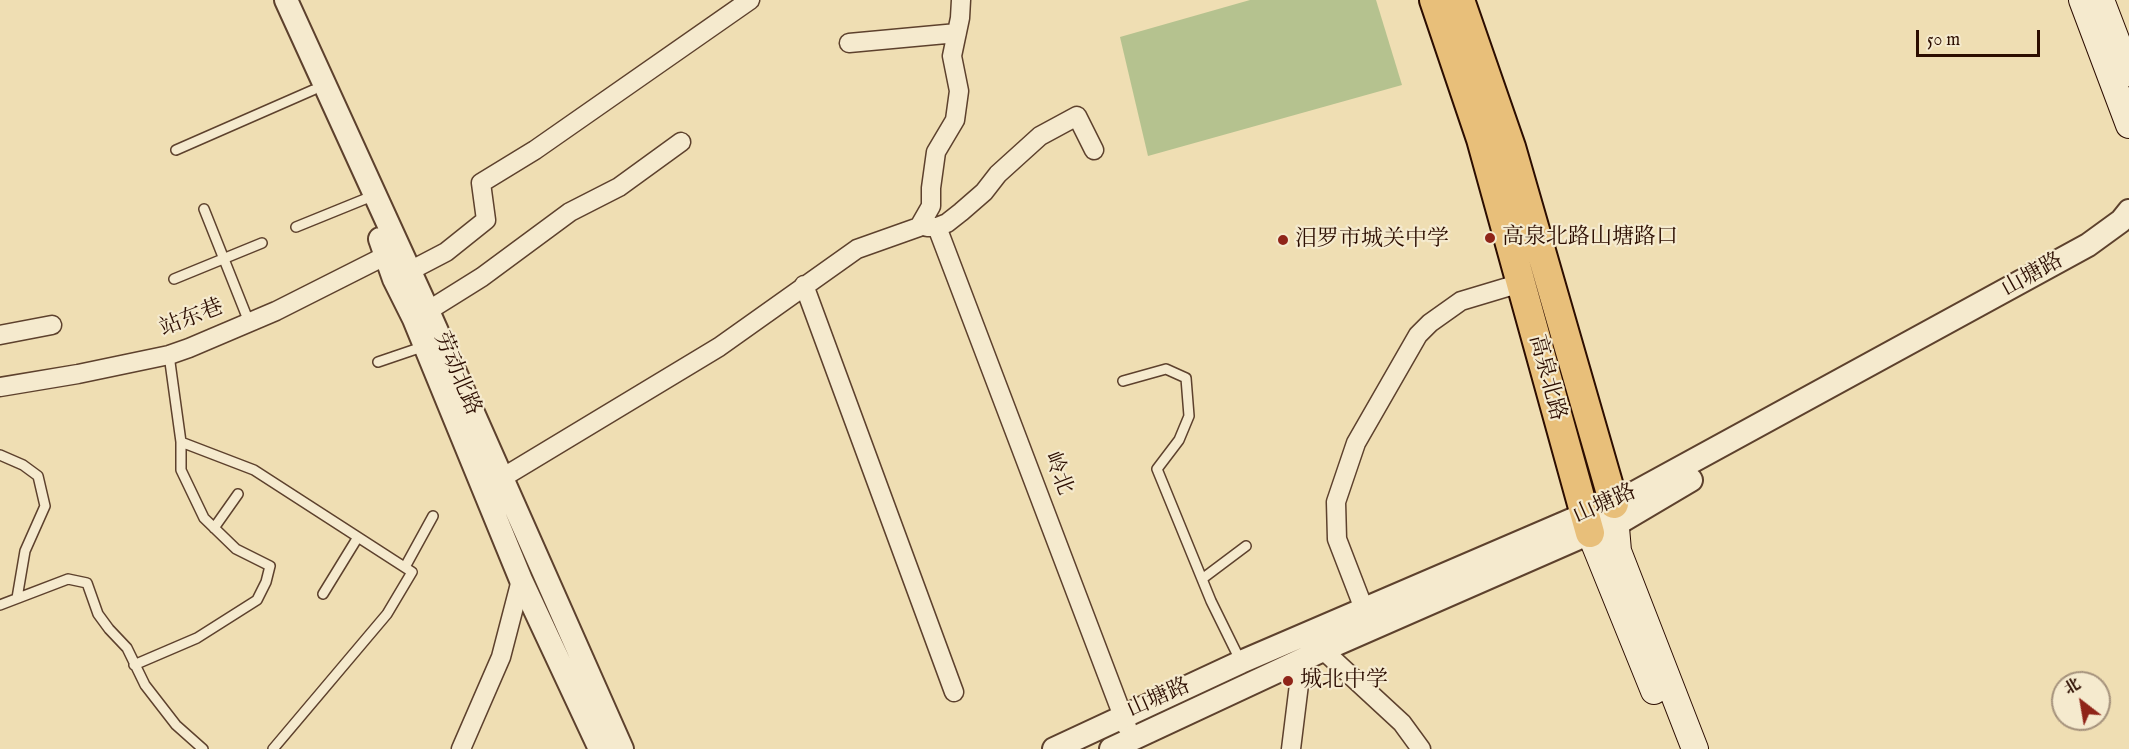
<!DOCTYPE html>
<html>
<head>
<meta charset="utf-8">
<style>
	body { margin:0 }
	#map { position:relative; width:2129px; height:749px; overflow:hidden; background:#efdeb3; font-family:"IM FELL English","Noto Serif SC",serif }
	canvas { display:block }
	.north { position:absolute; left:2051px; top:671px; width:60px; height:60px; box-sizing:border-box; background:#f5eace; border:2px solid #a5927c; border-radius:50%; rotate:329deg; font-size:16px; font-weight:700; line-height:24px; text-align:center; color:#2c0d00 }
	.north::after { content:''; display:block; margin:auto; width:21px; height:27px; background:#8f2418; clip-path:polygon(50% 0,100% 100%,50% 72%,0 100%) }
	.scale { position:absolute; left:1916px; top:30px; width:124px; height:27px; box-sizing:border-box; border:3px solid #2c0d00; border-top:0; padding-left:8px; font-size:18px; line-height:21px; white-space:nowrap; color:#2c0d00; -webkit-text-stroke:4px #f5eace; paint-order:stroke }
</style>
</head>
<body>
<div id="map">
<canvas width="2129" height="749"></canvas>
<div class="north">北</div>
<div class="scale">50 m</div>
</div>
<script>
const context = document.querySelector('canvas').getContext('2d');
context.lineJoin = 'round';
function fillPath(path, color) { context.fillStyle = color; context.fill(path, 'evenodd'); }
const shape = rows => new Path2D(rows.map(r => 'M' + r).join(''));
function trace(path, color, width, dash) { context.strokeStyle = color; context.lineWidth = width; context.lineCap = dash ? 'butt' : 'round'; context.setLineDash(dash || []); context.stroke(path); }
function label(font, color, halo, rows, align = 'center') {
  context.font = font + ' "IM FELL English","Noto Serif SC",serif'; context.lineWidth = 4.5; context.setLineDash([]); context.textBaseline = 'middle'; context.strokeStyle = halo; context.fillStyle = color; for (const [text, x, y, turn = 0] of rows) {
    context.save(); context.translate(x, y); context.rotate((+turn || 0) * Math.PI / 180); context.textAlign = isNaN(turn) ? turn : align; if (halo) context.strokeText(text, 0, 0); context.fillText(text, 0, 0); context.restore();
  }
}
const green = shape([
	[1250,0,1376,0,1402,85,1148,156,1120,37]
]);
const service = shape([
	[176,150,313,90],
	[204,209,249,322],
	[296,227,365,199],
	[174,279,262,243],
	[378,362,425,346],
	[1123,381,1166,369,1186,378,1189,416,1179,440,1157,469,1211,601,1241,662],
	[181,442,254,470,412,572,387,614,273,749],
	[0,455,23,465,38,476,45,506,25,551,17,598],
	[214,528,238,494],
	[405,567,433,516],
	[1202,579,1246,546],
	[323,594,358,537],
	[0,605,68,579,87,583,98,614,109,629,127,648,145,685,176,725,203,749],
	[134,665,197,638,257,600,266,582,270,566,236,549,204,518,181,470,181,442,169,355]
]);
const minor = shape([
	[849,43,957,33],
	[927,227,937,227,947,223,961,212,984,192,998,174,1040,136,1077,116,1094,150],
	[937,227,1127,727],
	[400,276,446,252,486,220,481,183,535,150,750,0],
	[804,285,954,692],
	[418,317,482,277,570,212,619,187,681,142],
	[0,335,52,325],
	[0,387,78,374,169,355,189,348,276,311,387,255],
	[492,484,719,347,857,249,919,227,931,206,931,188,936,152,955,120,959,91,952,56,960,18,961,0],
	[1364,609,1337,539,1336,502,1356,443,1418,335,1430,323,1461,301,1521,283],
	[1323,650,1402,723,1421,749],
	[461,749,501,657,521,580],
	[1291,749,1302,660]
]);
const tertiary = shape([
	[286,0,428,311,622,749],
	[380,239,394,279,414,319,521,580,600,749],
	[1054,749,1241,662,1583,515,1614,504,2088,245,2121,221,2129,211],
	[1111,749,1323,650,1590,533,1615,525,1691,480]
]);
const secondary = shape([
	[2082,0,2129,125],
	[2101,0,2129,73],
	[1614,504,1618,551,1695,749],
	[1590,533,1654,691]
]);
const primary = shape([
	[1434,0,1481,139,1590,533],
	[1460,0,1511,147,1614,504]
]);
const markers = [
	[1490,238,6,"#8f2418"],
	[1283,240,6,"#8f2418"],
	[1288,681,6,"#8f2418"]
];
const poiNames = [
	["高泉北路山塘路口",1502,238],
	["汨罗市城关中学",1295,240],
	["城北中学",1300,681]
];
const streetNames = [
	["山塘路",2033,276,-29],
	["站东巷",192,319,-21],
	["劳动北路",456,374,67],
	["高泉北路",1546,378,75],
	["岭北",1057,474,69],
	["山塘路",1605,505,-24],
	["山塘路",1159,699,-24]
];
fillPath(green, '#b5c28f');
trace(service, '#5d412d', 12);
trace(minor, '#5d412d', 21);
trace(tertiary, '#5d412d', 26);
trace(secondary, '#2c0d00', 28);
trace(primary, '#2c0d00', 32);
trace(service, '#f5eace', 9);
trace(minor, '#f5eace', 18);
trace(tertiary, '#f5eace', 22);
trace(secondary, '#f5eace', 26);
trace(primary, '#e8bf7a', 28);
for (const [x, y, r, color] of markers) { const dot = new Path2D(); dot.arc(x, y, r, 0, 2 * Math.PI); context.fillStyle = color; context.fill(dot); trace(dot, '#f5eace', 2); }
label('22px', '#2c0d00', '#f5eace', poiNames, 'left');
label('22px', '#2c0d00', '#f5eace', streetNames);
</script>
</body>
</html>
